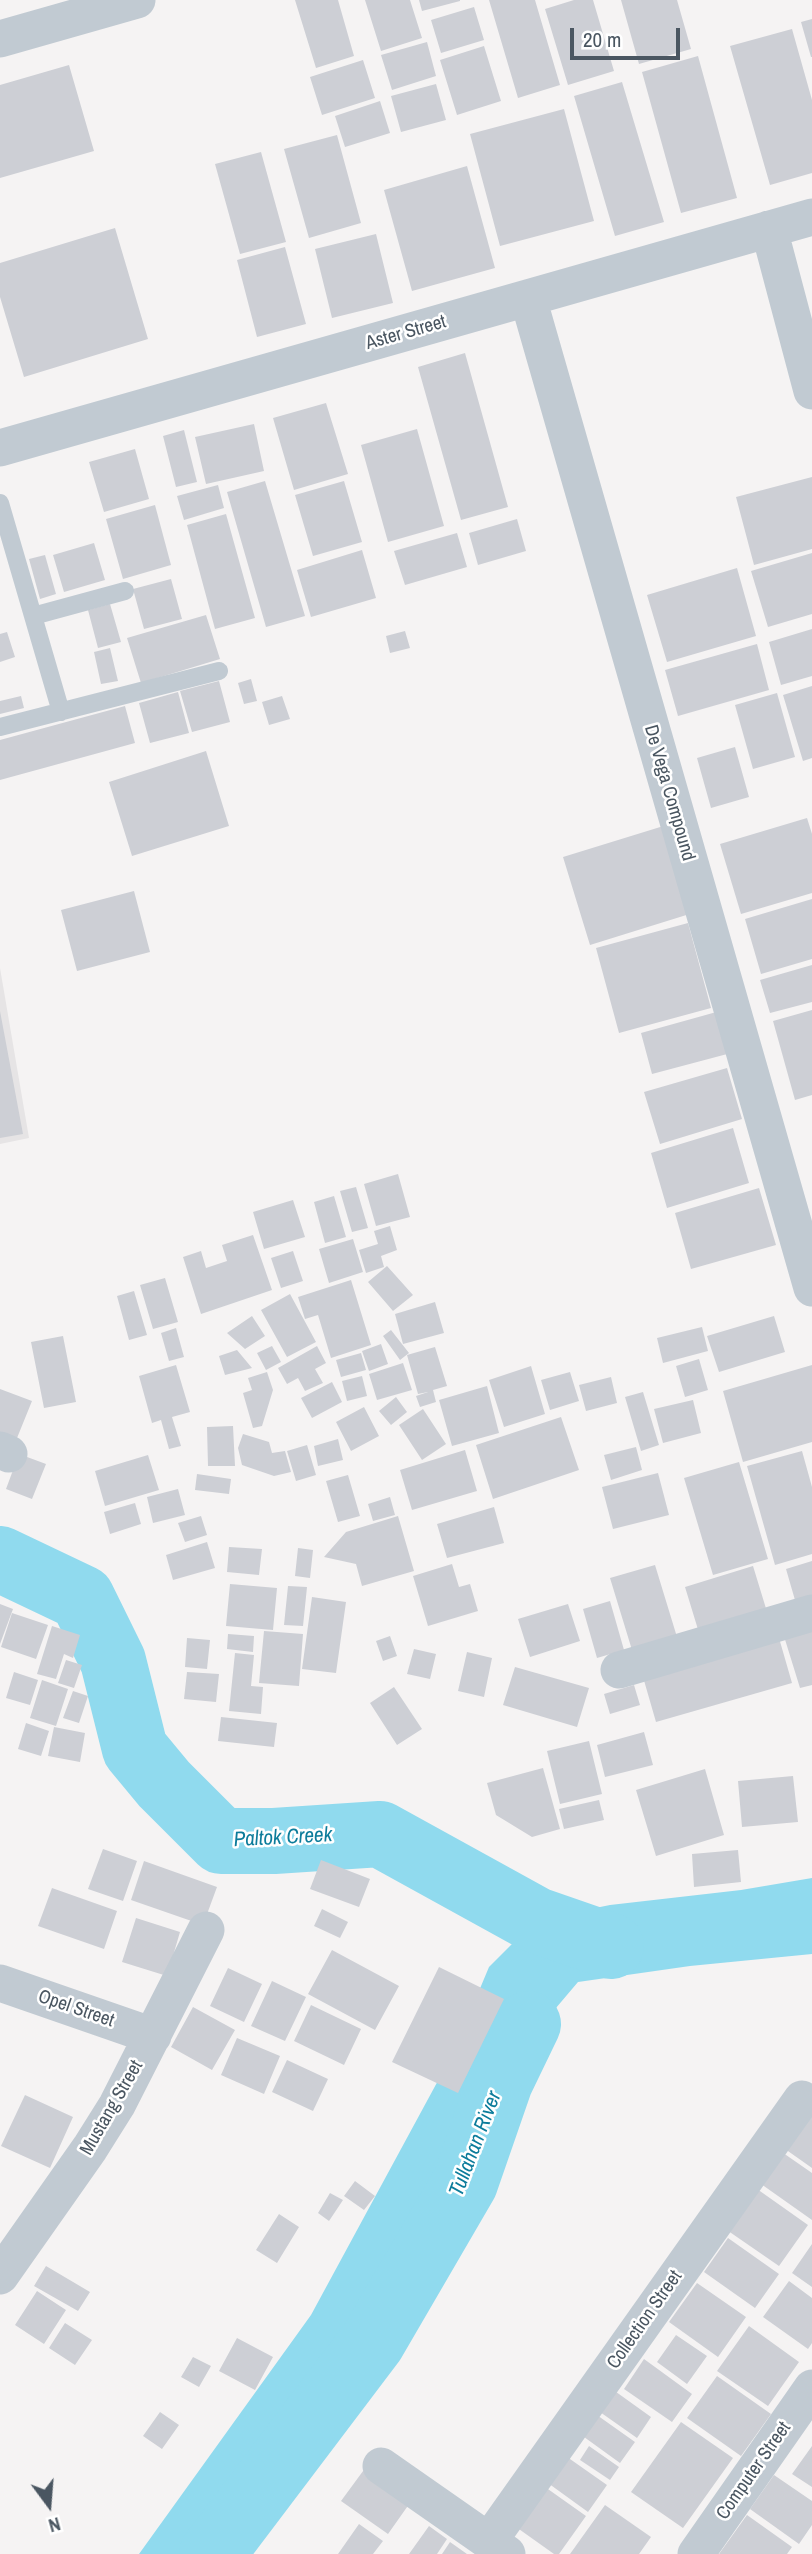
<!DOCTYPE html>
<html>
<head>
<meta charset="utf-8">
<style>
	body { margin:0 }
	#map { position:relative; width:812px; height:2554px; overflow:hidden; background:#f5f3f3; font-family:"Archivo Narrow",sans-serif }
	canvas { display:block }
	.north { position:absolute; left:14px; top:2470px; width:70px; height:70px; -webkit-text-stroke:5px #fff; paint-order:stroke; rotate:164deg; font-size:19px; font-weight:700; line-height:28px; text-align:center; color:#4a5661 }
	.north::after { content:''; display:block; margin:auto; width:24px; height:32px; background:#4a5661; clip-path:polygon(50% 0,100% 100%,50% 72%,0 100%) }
	.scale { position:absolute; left:570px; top:28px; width:110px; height:32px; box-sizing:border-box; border:4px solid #4a5661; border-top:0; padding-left:9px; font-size:21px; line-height:24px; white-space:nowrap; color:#4a5661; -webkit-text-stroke:5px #fff; paint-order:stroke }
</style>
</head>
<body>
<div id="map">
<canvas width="812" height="2554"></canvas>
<div class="north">N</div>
<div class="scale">20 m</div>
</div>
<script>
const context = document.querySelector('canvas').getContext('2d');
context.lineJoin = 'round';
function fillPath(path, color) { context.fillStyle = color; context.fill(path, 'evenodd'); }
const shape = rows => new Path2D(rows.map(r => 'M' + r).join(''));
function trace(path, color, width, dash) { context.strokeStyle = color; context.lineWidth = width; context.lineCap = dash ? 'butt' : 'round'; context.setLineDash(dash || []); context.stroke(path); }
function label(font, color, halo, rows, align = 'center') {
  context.font = font + ' "Archivo Narrow",sans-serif'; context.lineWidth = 5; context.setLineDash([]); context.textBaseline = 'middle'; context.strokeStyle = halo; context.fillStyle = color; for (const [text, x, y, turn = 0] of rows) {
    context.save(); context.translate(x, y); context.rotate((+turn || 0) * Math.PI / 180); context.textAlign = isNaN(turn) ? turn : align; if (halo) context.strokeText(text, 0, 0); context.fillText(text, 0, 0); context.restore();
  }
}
const education = shape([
	[0,968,29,1138,0,1144]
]);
const water = shape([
	[812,1878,812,1954,690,1966,578,1982,522,2048,364,2361,316,2404,264,2468,206,2554,139,2554,311,2315,453,2053,489,1967,536,1920,610,1905,741,1890]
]);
const river = shape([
	[0,1559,82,1598,113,1661,135,1749,164,1784,221,1841,274,1841,380,1834,536,1920,611,1946],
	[212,2554,373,2341,465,2183,500,2082,528,2024]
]);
const building = shape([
	[295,0,338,0,354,56,316,68],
	[365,0,410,0,422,38,381,51],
	[419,0,460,0,460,1,422,11],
	[489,0,535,0,560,85,518,98],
	[574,0,593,0,614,71,568,85,545,9],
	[621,0,677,0,691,49,639,64],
	[474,7,484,40,441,53,431,20],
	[812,19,812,57,811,57,801,22],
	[792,29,812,100,812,173,770,185,730,46],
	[427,42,436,76,392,90,381,55],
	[484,46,501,101,457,115,440,60],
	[698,56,737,198,681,213,642,72],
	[363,60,375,98,322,115,310,77],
	[69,65,94,151,0,178,0,85],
	[622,82,664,222,615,236,574,96],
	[436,84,446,120,401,132,391,96],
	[380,101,390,133,345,147,335,116],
	[564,109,594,221,500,246,470,134],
	[337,135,361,223,309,238,284,149],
	[261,152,286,242,240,254,215,164],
	[467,166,495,268,412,291,384,190],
	[115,228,148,339,24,377,0,297,0,263],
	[376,234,393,303,332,318,315,249],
	[285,247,306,324,257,337,237,260],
	[465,353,508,507,461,520,418,367],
	[326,403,348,474,294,490,273,418],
	[254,424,264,471,206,484,195,437],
	[417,429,444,526,388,542,361,445],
	[184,430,197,482,176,487,163,436],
	[135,449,149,499,104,512,89,462],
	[812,477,812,549,754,565,736,497],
	[265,481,305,616,266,627,227,492],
	[344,481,362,542,313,556,295,495],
	[218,485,224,508,184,520,177,496],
	[155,505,171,565,123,579,106,519],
	[226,514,255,618,215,629,187,525],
	[517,519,526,551,478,565,469,533],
	[457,533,467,567,405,585,394,551],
	[94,543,105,580,64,592,53,555],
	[362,550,376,598,311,617,297,570],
	[812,553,812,614,768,627,751,571],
	[45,555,56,594,40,599,29,559],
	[737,568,756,636,667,662,647,595],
	[171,579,182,619,144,629,133,589],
	[110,604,121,642,98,648,88,610],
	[206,615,220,659,141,683,127,638],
	[812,629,812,676,781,685,769,642],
	[405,631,410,648,390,653,386,636],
	[7,632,15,657,0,662,0,634],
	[757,644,769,690,678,716,665,670],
	[110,648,118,681,101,684,94,652],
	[251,679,257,701,244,704,238,683],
	[219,681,230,722,192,732,180,691],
	[812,686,812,758,803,761,783,695],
	[178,692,189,733,150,743,139,703],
	[777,693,795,757,753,769,735,705],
	[21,696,24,708,0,714,0,701],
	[282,696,290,719,269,725,262,702],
	[125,706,135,743,0,780,0,740],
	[735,747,749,797,711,808,697,758],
	[206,751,229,826,132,856,109,782],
	[807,818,812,834,812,893,741,914,720,844],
	[670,824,696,912,590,945,563,857],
	[134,891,150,952,77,971,61,910],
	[812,899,812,959,761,974,745,919],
	[688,923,711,1008,619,1033,596,948],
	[812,965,812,1002,770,1013,760,980],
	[812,1010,812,1095,795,1100,773,1021],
	[0,1011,23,1134,0,1138],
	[720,1011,731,1053,652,1074,641,1033],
	[727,1068,742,1119,660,1144,644,1092],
	[733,1128,749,1183,667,1208,651,1153],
	[398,1174,410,1217,376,1226,364,1184],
	[356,1187,368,1228,352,1232,340,1191],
	[759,1188,776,1245,691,1269,675,1213],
	[334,1196,346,1237,325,1243,314,1202],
	[293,1200,305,1237,264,1249,253,1212],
	[390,1226,397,1250,381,1256,384,1267,366,1273,359,1250,378,1244,374,1231],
	[253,1235,272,1290,201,1314,183,1257,201,1251,206,1268,227,1261,222,1245],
	[353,1239,363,1272,329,1283,319,1249],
	[293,1251,303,1281,281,1288,271,1258],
	[387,1266,413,1295,393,1311,368,1282],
	[165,1278,178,1322,153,1329,140,1285],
	[351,1280,371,1345,331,1358,318,1315,305,1319,298,1297],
	[134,1291,147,1335,129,1340,117,1296],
	[290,1294,316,1342,287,1357,261,1310],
	[435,1302,444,1333,403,1344,395,1314],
	[252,1316,265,1336,245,1349,227,1333],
	[774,1316,785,1352,719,1372,707,1336],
	[702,1327,708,1351,663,1363,657,1338],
	[176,1328,184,1357,169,1361,161,1333],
	[391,1330,409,1353,400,1360,383,1336],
	[63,1336,76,1402,44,1408,31,1342],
	[381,1344,388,1364,369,1371,362,1351],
	[272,1346,281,1362,266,1370,257,1353],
	[317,1346,326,1363,315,1369,323,1383,305,1391,298,1378,287,1384,278,1368],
	[435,1347,447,1386,433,1390,436,1402,420,1407,416,1396,428,1392,418,1394,407,1355],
	[237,1350,252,1368,225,1375,219,1356],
	[361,1353,366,1370,341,1377,336,1360],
	[699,1359,708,1390,685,1397,676,1366],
	[403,1363,412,1390,377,1400,369,1374],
	[176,1365,190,1412,172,1417,181,1446,169,1449,161,1420,152,1423,139,1376],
	[812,1365,812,1442,743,1462,723,1391],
	[531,1366,545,1414,504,1427,489,1380],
	[267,1372,273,1390,262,1426,253,1428,243,1393,252,1390,248,1378],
	[570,1372,579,1401,550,1410,541,1380],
	[362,1376,367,1396,347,1401,342,1381],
	[611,1377,617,1403,586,1411,579,1385],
	[332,1382,342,1402,312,1418,301,1398],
	[487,1386,499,1433,452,1446,439,1400],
	[0,1389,32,1401,17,1438,0,1432],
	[643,1392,659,1445,641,1451,625,1397],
	[396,1397,407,1412,391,1425,379,1411],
	[693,1400,701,1433,663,1443,654,1409],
	[364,1407,379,1436,351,1451,336,1422],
	[423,1409,446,1444,422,1460,399,1425],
	[561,1417,579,1470,493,1499,476,1445],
	[233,1426,235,1466,208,1466,207,1427],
	[243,1434,269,1442,272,1453,285,1451,291,1472,274,1476,242,1465,238,1448],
	[338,1439,343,1460,318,1466,314,1446],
	[307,1445,316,1475,296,1481,287,1451],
	[636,1447,642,1470,611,1480,604,1455],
	[465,1450,477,1491,412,1510,400,1470],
	[802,1451,812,1487,812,1554,775,1565,747,1466],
	[19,1454,46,1464,32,1499,6,1489],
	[148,1455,159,1490,105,1506,95,1471],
	[739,1462,768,1559,713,1575,684,1478],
	[658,1473,669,1515,613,1529,602,1487],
	[197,1474,231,1479,229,1494,195,1490],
	[348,1475,360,1516,338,1522,326,1481],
	[178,1489,185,1515,153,1523,147,1497],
	[390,1497,395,1515,373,1521,368,1504],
	[135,1503,141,1524,110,1534,104,1512],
	[494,1507,504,1543,447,1558,437,1524],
	[201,1516,207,1535,185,1542,178,1523],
	[398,1516,414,1571,362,1586,356,1564,324,1557,346,1532],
	[207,1542,215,1568,173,1580,166,1555],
	[229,1547,262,1549,259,1575,227,1572],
	[298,1548,313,1550,310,1578,295,1576],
	[812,1561,812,1602,797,1607,786,1569],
	[452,1564,459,1587,470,1584,478,1611,428,1626,413,1576],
	[655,1565,677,1637,632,1650,610,1578],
	[753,1566,768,1615,700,1636,685,1587],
	[230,1584,277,1588,273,1630,226,1626],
	[288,1586,307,1587,303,1626,284,1625],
	[312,1597,346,1602,336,1673,302,1669],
	[610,1601,624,1650,597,1658,583,1609],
	[0,1604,13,1609,0,1644],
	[568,1604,580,1641,530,1657,518,1619],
	[12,1613,48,1625,36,1659,1,1647],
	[812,1624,812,1685,800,1688,783,1633],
	[52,1626,80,1635,73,1658,64,1654,56,1679,37,1674],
	[264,1631,303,1634,299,1686,259,1683],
	[228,1634,254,1636,253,1652,227,1649],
	[390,1636,397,1656,383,1661,376,1641],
	[187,1638,210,1640,207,1669,185,1667],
	[779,1638,792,1683,656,1722,643,1677],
	[414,1649,436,1654,430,1679,407,1674],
	[467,1652,492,1658,484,1697,458,1691],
	[235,1653,254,1655,251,1686,263,1687,261,1714,229,1711],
	[66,1660,82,1665,74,1688,58,1683],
	[515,1667,589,1688,577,1727,503,1705],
	[14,1672,38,1680,30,1705,6,1698],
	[187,1672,219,1674,216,1702,184,1699],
	[42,1680,68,1689,56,1726,30,1718],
	[634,1685,640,1705,610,1714,604,1694],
	[394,1687,422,1729,397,1745,370,1703],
	[73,1691,88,1696,79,1723,63,1718],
	[221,1717,277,1723,274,1747,218,1741],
	[26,1723,49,1731,41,1756,18,1749],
	[54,1727,85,1733,80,1762,48,1756],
	[644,1732,653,1765,605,1777,597,1745],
	[589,1741,602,1794,560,1804,547,1751],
	[543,1768,560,1829,532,1837,496,1815,487,1783],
	[705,1769,724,1835,656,1856,636,1790],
	[793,1776,798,1822,742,1827,738,1781],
	[599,1800,604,1820,564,1829,559,1809],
	[103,1849,137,1861,123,1901,88,1889],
	[738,1850,741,1882,694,1887,692,1854],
	[321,1860,370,1879,359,1907,310,1889],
	[144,1861,217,1887,203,1925,131,1900],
	[52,1888,117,1911,104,1949,38,1926],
	[322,1909,348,1922,340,1938,314,1926],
	[136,1918,180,1932,167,1976,122,1962],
	[332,1950,399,1986,375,2030,308,1994],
	[439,1967,504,1999,458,2093,392,2062],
	[228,1968,262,1984,244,2022,210,2006],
	[272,1981,306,1997,285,2041,251,2026],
	[311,2005,361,2029,344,2065,294,2041],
	[193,2007,235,2030,212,2070,171,2047],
	[237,2038,280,2056,264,2094,221,2075],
	[287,2060,328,2079,313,2111,272,2092],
	[25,2095,73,2117,50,2168,1,2146],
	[812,2097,812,2168,778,2144],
	[776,2148,812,2173,812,2220,754,2179],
	[355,2181,375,2196,364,2210,344,2196],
	[750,2184,808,2225,779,2266,721,2226],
	[330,2193,343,2200,329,2221,318,2213],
	[279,2214,299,2227,277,2263,256,2250],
	[728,2238,779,2274,755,2308,704,2272],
	[812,2244,812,2287,792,2273],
	[46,2266,90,2292,78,2311,34,2286],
	[789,2281,812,2298,812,2343,808,2349,763,2317],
	[697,2283,746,2317,718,2357,669,2322],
	[37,2291,66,2310,44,2344,15,2325],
	[65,2323,92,2340,75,2365,49,2348],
	[749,2326,799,2362,768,2406,717,2371],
	[676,2335,707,2356,687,2384,657,2362],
	[237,2338,273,2357,255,2390,219,2371],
	[193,2357,211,2366,199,2387,181,2377],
	[644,2359,692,2394,672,2422,624,2389],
	[717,2376,771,2414,741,2456,687,2418],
	[605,2384,651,2417,637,2438,590,2405],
	[587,2408,635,2442,620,2463,573,2429],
	[160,2412,179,2425,162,2449,143,2436],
	[681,2422,733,2458,683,2528,631,2492],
	[589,2446,619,2467,610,2480,580,2460],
	[812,2446,812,2487,792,2474],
	[560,2452,607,2485,588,2512,541,2478],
	[366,2467,412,2500,388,2534,341,2501],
	[774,2475,812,2501,812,2525,799,2544,750,2509],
	[538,2482,586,2516,559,2554,554,2554,509,2522],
	[605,2505,651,2537,639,2554,570,2554],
	[747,2515,792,2547,787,2554,719,2554],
	[359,2524,383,2541,373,2554,338,2554],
	[429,2526,447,2539,437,2554,409,2554],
	[450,2542,467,2554,442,2554]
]);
const lane = shape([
	[0,503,61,712],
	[33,616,125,591],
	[0,727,219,671]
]);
const street = shape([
	[0,39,137,0],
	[769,229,812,391],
	[528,298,812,1288],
	[0,448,812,217],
	[0,1450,9,1454],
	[619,1670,812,1613],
	[0,1983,153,2036],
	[0,2276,90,2148,117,2105,206,1930],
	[381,2466,507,2554],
	[489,2541,802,2099],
	[696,2554,812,2388]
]);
const streetNames = [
	["Aster Street",406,333,-16],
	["De Vega Compound",669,793,74],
	["Opel Street",76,2009,19],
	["Mustang Street",112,2108,-60],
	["Collection Street",645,2320,-55],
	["Computer Street",754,2471,-55]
];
const waterNames = [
	["Paltok Creek",283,1838,-3],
	["Tullahan River",476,2144,-69]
];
fillPath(education, '#e6e4e5');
fillPath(water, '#90daee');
trace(river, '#90daee', 66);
fillPath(building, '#cdcfd5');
trace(lane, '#c1cad2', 18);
trace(street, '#c1cad2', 37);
label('19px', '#4a5661', '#fff', streetNames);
label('italic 21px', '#0c7c9b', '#fff', waterNames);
</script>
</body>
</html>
